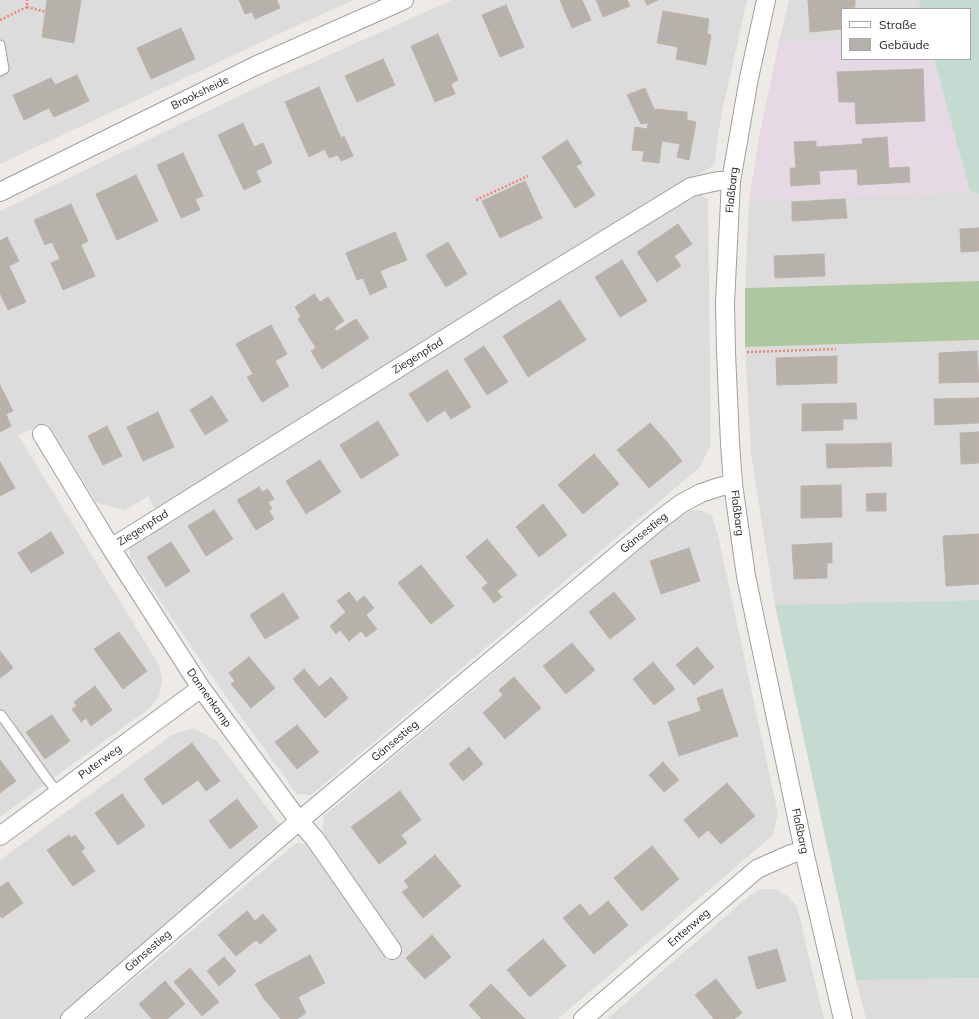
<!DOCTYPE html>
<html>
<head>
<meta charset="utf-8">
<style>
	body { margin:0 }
	#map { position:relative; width:979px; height:1019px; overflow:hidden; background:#eeebe6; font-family:Mulish,sans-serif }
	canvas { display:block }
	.legend { position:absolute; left:841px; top:8px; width:130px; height:52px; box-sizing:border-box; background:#fff; border:1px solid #a5a5a5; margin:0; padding:5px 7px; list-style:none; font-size:12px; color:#1f1f1f }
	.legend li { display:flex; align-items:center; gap:8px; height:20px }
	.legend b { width:20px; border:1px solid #a5a5a5 }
</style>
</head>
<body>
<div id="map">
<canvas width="979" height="1019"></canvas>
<ul class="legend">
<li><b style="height:5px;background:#fff"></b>Straße</li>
<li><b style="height:11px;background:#b7b1ac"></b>Gebäude</li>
</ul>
</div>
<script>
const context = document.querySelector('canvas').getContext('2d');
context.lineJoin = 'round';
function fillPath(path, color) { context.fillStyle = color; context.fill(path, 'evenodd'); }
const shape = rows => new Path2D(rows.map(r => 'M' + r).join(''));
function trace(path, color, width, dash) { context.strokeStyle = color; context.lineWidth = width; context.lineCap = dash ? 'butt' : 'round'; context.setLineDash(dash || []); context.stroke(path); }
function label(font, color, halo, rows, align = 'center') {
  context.font = font + ' Mulish,sans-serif'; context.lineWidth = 3; context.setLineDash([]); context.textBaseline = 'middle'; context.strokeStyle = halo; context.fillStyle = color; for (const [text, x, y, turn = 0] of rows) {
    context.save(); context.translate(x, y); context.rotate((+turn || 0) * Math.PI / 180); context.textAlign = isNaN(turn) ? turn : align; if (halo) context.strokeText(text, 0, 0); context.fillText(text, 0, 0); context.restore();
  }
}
const residential = shape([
	[0,0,354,0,296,26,0,164],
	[452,0,747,0,722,112,714,165,156,511,148,496,125,510,97,503,47,423,18,435,159,665,162,680,159,695,151,707,0,817,0,211,260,86],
	[789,0,918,0,921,9,842,9,842,40,779,42],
	[695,192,708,199,711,445,699,468,311,795,297,794,217,684,130,557,130,544],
	[970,192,979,194,979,281,745,288,749,200],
	[979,340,979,600,775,605,751,455,745,347],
	[692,510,703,511,712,516,718,535,778,814,773,835,558,1019,87,1019,296,843,310,845,388,961,401,950,322,831,324,816,677,518],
	[194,728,217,741,281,826,278,834,59,1019,0,1019,0,860,172,735],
	[761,889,775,889,789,897,797,907,824,1019,607,1019,749,896],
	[979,978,979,1019,866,1019,856,980]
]);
const industrial = shape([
	[842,40,842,59,934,59,970,192,749,200,760,132,779,42]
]);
const forest = shape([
	[979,281,979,340,745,347,745,288]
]);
const wetland = shape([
	[918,0,979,0,979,194,970,192,934,59,970,59,970,9,921,9],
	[979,600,979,978,856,980,775,605]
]);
const building = shape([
	[47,0,81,0,74,43,42,37,47,0],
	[239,0,277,0,280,8,255,19,252,12,245,14,239,0],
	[560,0,582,0,591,20,572,28,560,0],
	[596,0,627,0,630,6,603,17,596,0],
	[645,0,658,0,647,5,645,0],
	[808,0,855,0,855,7,842,9,842,29,810,32,808,0],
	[506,5,524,47,500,57,482,15,506,5],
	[663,11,709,19,707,34,711,35,706,65,676,59,678,47,657,43,663,11],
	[181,28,195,59,151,79,137,48,181,28],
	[438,34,458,80,451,84,455,94,435,102,411,46,438,34],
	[383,59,395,85,357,102,345,76,383,59],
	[923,69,925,121,856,124,855,102,839,102,837,72,923,69],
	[77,75,89,101,54,117,49,108,24,120,13,95,51,78,55,85,77,75],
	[319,87,341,138,344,136,353,156,341,161,338,155,329,158,325,149,309,157,285,102,319,87],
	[645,88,654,109,687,112,687,120,696,122,689,160,677,157,680,144,662,141,659,163,642,161,644,151,632,150,635,127,647,129,648,123,641,124,627,95,645,88],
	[243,123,254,147,263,143,272,163,256,171,261,182,244,190,218,135,243,123],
	[887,137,889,168,909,167,910,182,858,185,857,169,819,171,820,184,791,186,790,168,796,168,794,142,816,141,816,147,863,144,862,139,887,137],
	[567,140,582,163,576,166,595,195,575,208,542,157,567,140],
	[183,153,203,196,195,199,200,210,181,218,157,165,183,153],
	[136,175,158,221,117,240,96,194,136,175],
	[525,181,542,218,500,238,482,201,525,181],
	[845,199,847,218,792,221,792,202,845,199],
	[71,204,88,241,81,245,95,276,63,290,51,263,60,259,52,242,45,245,34,220,71,204],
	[678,224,692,244,674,256,681,266,657,282,637,252,678,224],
	[979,228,979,251,961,252,960,229,979,228],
	[395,232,407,260,380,271,387,287,370,295,363,278,357,280,346,253,395,232],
	[7,237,19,261,9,266,26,302,8,310,0,293,0,241,7,237],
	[448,242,467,274,446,287,426,255,448,242],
	[824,254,825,276,775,278,774,256,824,254],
	[622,260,647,301,620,317,595,277,622,260],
	[314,294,320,302,328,297,344,321,334,328,337,331,356,319,369,338,322,369,311,351,316,348,298,319,301,317,295,307,314,294],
	[560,300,586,340,528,377,503,336,560,300],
	[271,325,287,354,275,361,289,386,262,402,247,377,253,374,236,344,271,325],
	[484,346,508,382,487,395,464,359,484,346],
	[977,351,979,382,939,383,939,353,977,351],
	[837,356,837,383,777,385,776,358,837,356],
	[447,370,471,407,451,419,445,410,427,422,409,394,447,370],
	[0,385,13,411,6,414,11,426,0,432,0,385],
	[212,396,228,421,205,435,190,410,212,396],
	[979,398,979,423,935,425,934,399,979,398],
	[856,403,857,419,843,419,843,430,802,431,802,404,856,403],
	[158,412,174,447,143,461,127,427,158,412],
	[378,421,399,455,361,479,340,445,378,421],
	[650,423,667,442,634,470,617,450,650,423],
	[107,426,122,456,103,465,88,436,107,426],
	[979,432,979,463,961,464,960,433,979,432],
	[667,442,682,461,649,488,634,470,667,442],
	[891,443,892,466,859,467,859,444,891,443],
	[826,444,859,444,859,467,827,468,826,444],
	[594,454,619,484,583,514,558,485,594,454],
	[320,460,341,492,306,514,286,481,320,460],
	[0,462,15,488,0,496,0,462],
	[841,485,842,517,801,518,801,486,841,485],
	[259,487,262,492,268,489,274,499,268,502,272,509,269,511,274,519,256,530,237,500,259,487],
	[886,493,886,511,867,511,866,494,886,493],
	[543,504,567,535,539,557,516,527,543,504],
	[214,510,233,539,206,556,188,526,214,510],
	[51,532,64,553,31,573,18,553,51,532],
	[979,534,979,584,946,586,943,536,979,534],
	[487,539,517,575,497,591,502,597,494,603,482,588,488,583,466,557,487,539],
	[171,542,190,571,166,587,147,557,171,542],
	[832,543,832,563,827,563,827,578,794,579,792,545,832,543],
	[689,548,700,581,661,594,650,561,689,548],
	[421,565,454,606,431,624,398,583,421,565],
	[349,592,357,602,364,596,374,608,366,615,377,629,366,637,361,631,349,641,340,630,336,634,330,626,346,612,337,601,349,592],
	[614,592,636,619,610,639,589,612,614,592],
	[283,593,299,618,265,639,250,615,283,593],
	[119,632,147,671,123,689,94,649,119,632],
	[572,643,595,670,566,694,543,666,572,643],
	[697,647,714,667,694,685,676,665,697,647],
	[0,651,13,668,0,678,0,651],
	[249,657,275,688,251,708,231,684,235,681,229,673,249,657],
	[653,662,675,689,654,705,633,679,653,662],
	[304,669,319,687,331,677,348,698,325,718,293,679,304,669],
	[514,677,541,708,505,739,483,713,503,695,499,690,514,677],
	[95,686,112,710,91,726,86,718,81,722,72,709,77,706,74,702,95,686],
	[722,689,738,736,679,756,668,722,701,711,697,698,722,689],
	[52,715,70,741,45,759,26,732,52,715],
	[297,725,319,752,297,769,275,742,297,725],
	[192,743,220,781,206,791,198,780,163,805,144,779,192,743],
	[469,747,483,764,463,781,449,764,469,747],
	[0,760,16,781,0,793,0,760],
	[663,762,679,780,664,792,649,775,663,762],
	[727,783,755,816,721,844,708,830,699,838,684,820,727,783],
	[400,791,421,820,401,835,407,843,379,864,351,827,400,791],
	[122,794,145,826,118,845,95,813,122,794],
	[237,799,258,827,230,849,209,821,237,799],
	[69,835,71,838,75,835,85,848,81,851,95,871,73,886,47,850,69,835],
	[652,846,679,879,642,911,614,878,652,846],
	[435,855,461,886,423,918,402,892,409,887,404,881,435,855],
	[8,882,23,903,2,918,0,916,0,887,8,882],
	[608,901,628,925,594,954,563,918,580,904,590,916,608,901],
	[247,911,255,921,263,914,277,930,260,944,256,940,236,956,218,935,247,911],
	[432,935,451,957,425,979,406,958,432,935],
	[543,939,566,966,530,997,507,970,543,939],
	[777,949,786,981,757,989,748,957,777,949],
	[310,955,325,983,298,997,306,1013,297,1019,281,1019,264,999,255,984,310,955],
	[224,957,236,971,219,986,207,971,224,957],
	[190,968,219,1002,202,1016,174,982,190,968],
	[716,979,742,1013,734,1019,714,1019,695,995,716,979],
	[165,981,185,1004,167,1019,152,1019,139,1004,165,981],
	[491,984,525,1019,482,1019,469,1005,491,984]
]);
const path = shape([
	[27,7,46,12],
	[0,20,27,7,27,0],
	[476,200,528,176],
	[747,352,836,349]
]);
const service = shape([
	[0,45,4,69,0,71],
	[1,715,47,779,58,793]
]);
const minor = shape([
	[766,0,749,78,731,181,725,303,726,352,730,443,733,484,746,576,804,851,843,1019],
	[0,192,255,66,404,0],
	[42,434,111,548,201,688,299,821,315,839,392,950],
	[111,548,518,293,691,187,718,181,731,181],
	[0,836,201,688],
	[70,1019,299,821,658,521,682,503,701,493,719,487,733,484],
	[583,1019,757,869,791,854,804,851]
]);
const streetNames = [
	["Brooksheide",200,93,-26],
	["Flaßbarg",732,190,-84],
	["Ziegenpfad",418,356,-32],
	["Flaßbarg",737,513,83],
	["Ziegenpfad",143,528,-32],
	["Gänsestieg",644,533,-39],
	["Dannenkamp",209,698,55],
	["Gänsestieg",395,741,-40],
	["Puterweg",100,762,-36],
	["Flaßbarg",800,831,78],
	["Entenweg",689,928,-41],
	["Gänsestieg",148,951,-41]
];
fillPath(residential, '#dddcdc');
fillPath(industrial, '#e7d9e4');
fillPath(forest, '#adc8a0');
fillPath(wetland, '#c5dad0');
fillPath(building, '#b7b1ac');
trace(building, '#beb3aa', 1);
trace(service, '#a0a0a0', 11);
trace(minor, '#a0a0a0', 20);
trace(path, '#e9867d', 2.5, [2, 2]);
trace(service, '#fff', 9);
trace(minor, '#fff', 18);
label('11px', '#1f1f1f', '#fff', streetNames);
</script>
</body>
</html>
